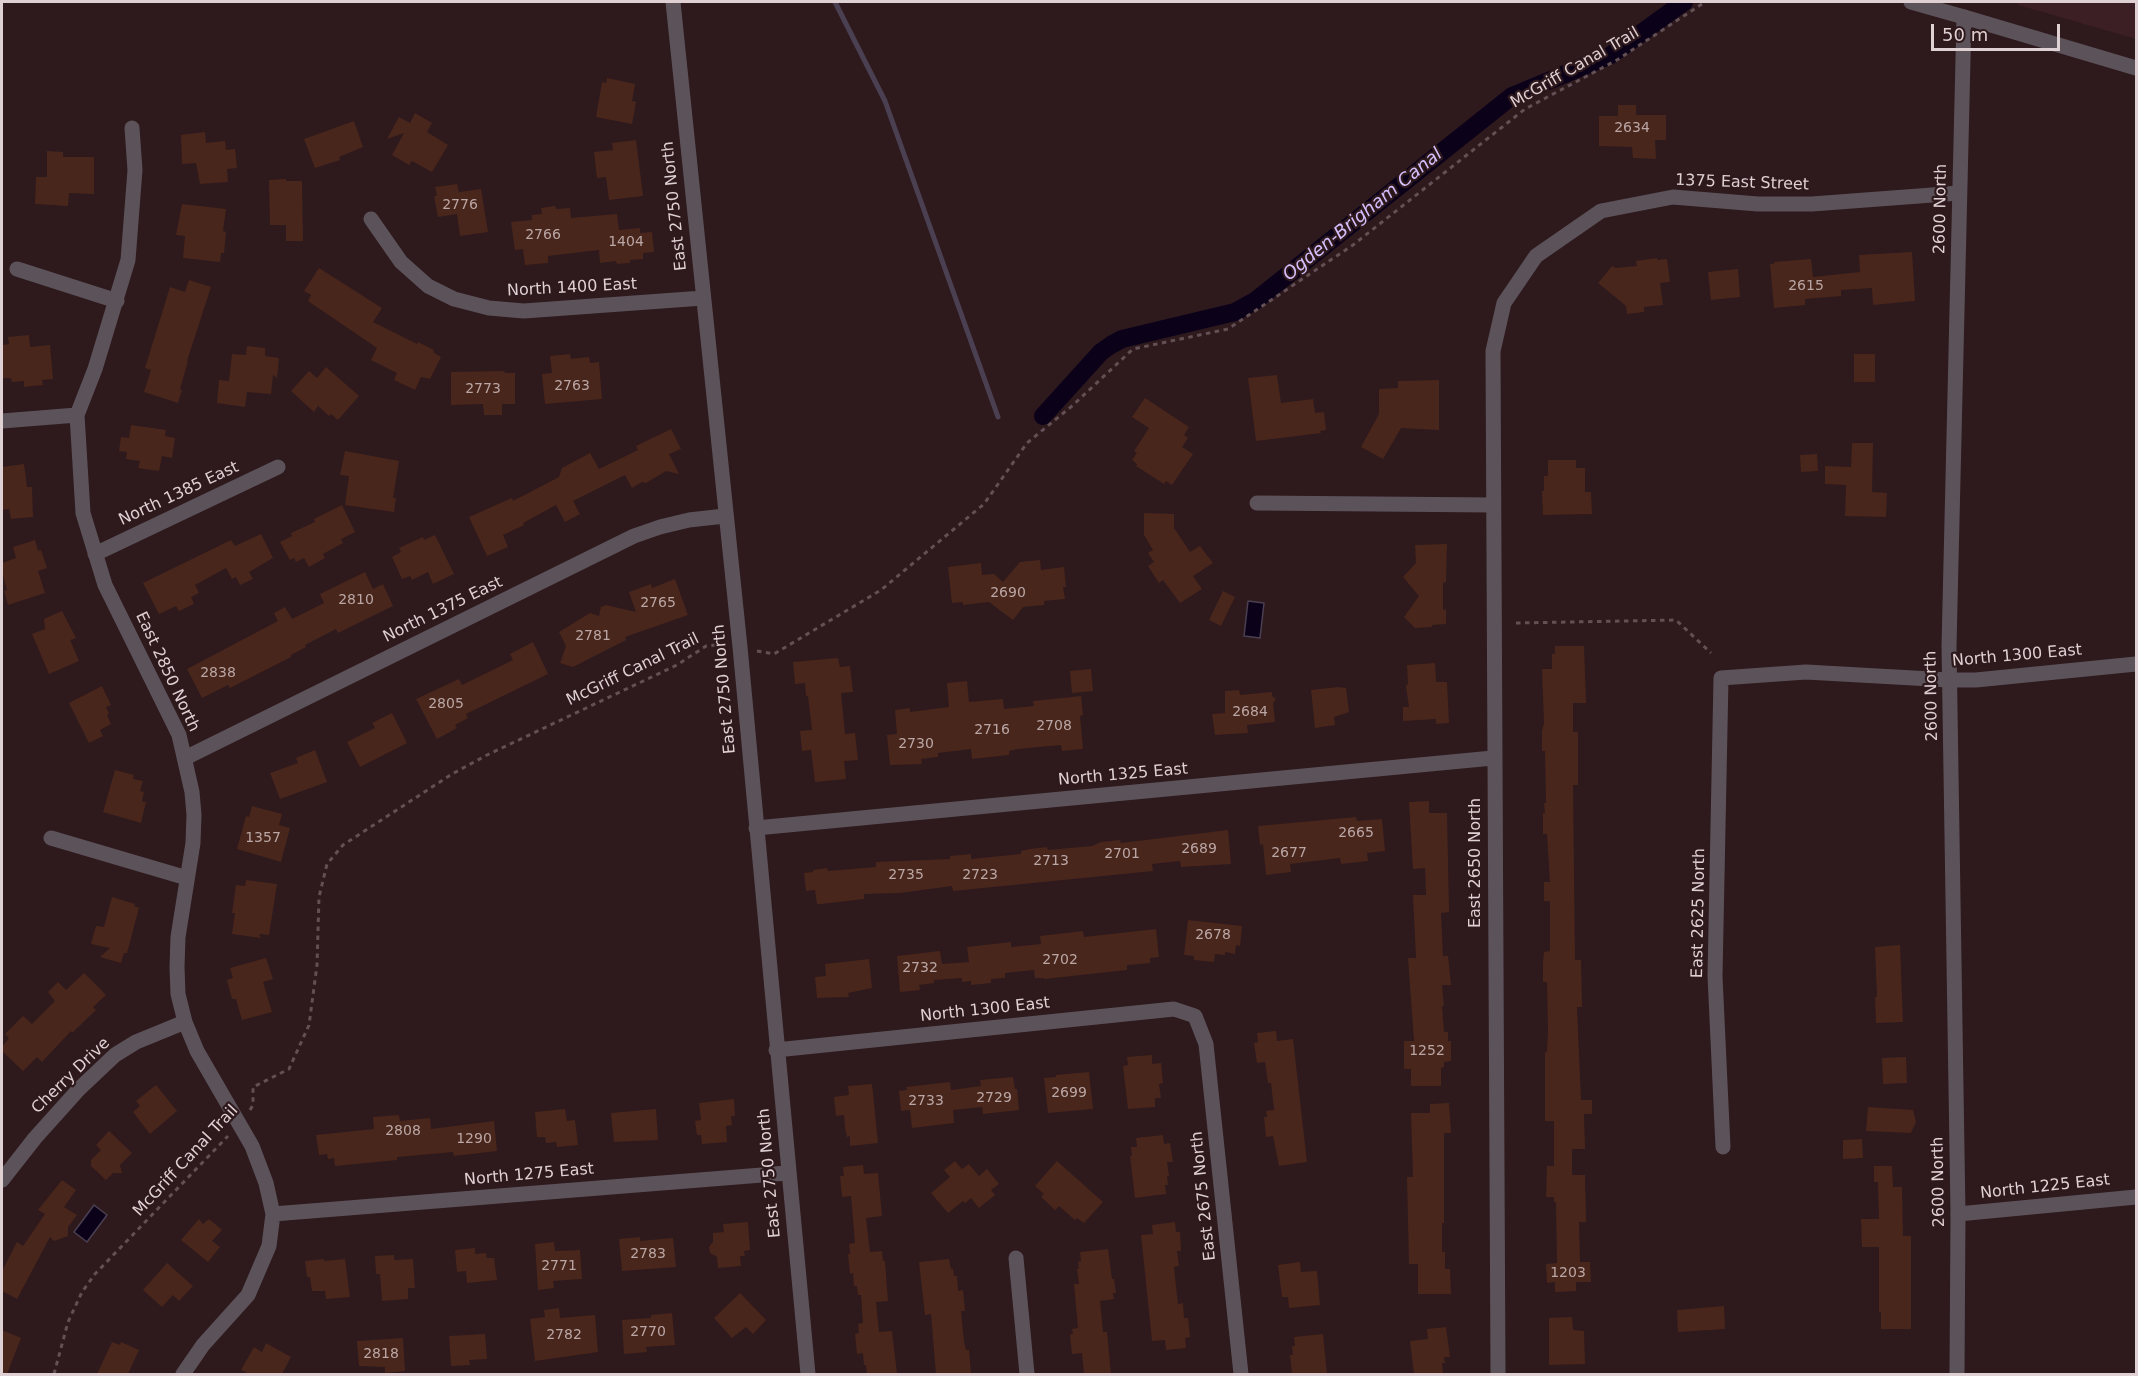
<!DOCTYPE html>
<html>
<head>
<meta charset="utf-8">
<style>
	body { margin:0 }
	#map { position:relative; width:2138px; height:1376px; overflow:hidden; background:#2e191d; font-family:"DejaVu Sans",sans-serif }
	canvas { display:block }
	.frame { position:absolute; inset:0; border:3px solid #dfd0d3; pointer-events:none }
	.scale { position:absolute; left:1931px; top:24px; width:129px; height:27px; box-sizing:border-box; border:3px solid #dfd0d3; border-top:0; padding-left:8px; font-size:18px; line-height:21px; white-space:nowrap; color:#dfd0d3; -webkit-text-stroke:4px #2e191d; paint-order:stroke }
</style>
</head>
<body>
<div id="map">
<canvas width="2138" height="1376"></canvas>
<div class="frame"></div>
<div class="scale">50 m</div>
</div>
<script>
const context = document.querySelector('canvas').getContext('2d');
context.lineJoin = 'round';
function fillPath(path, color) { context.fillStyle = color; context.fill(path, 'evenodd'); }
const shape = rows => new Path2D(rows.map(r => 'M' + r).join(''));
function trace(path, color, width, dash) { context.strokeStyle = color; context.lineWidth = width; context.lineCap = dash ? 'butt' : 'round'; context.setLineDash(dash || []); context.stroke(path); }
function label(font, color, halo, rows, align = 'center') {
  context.font = font + ' "DejaVu Sans",sans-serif'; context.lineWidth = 4.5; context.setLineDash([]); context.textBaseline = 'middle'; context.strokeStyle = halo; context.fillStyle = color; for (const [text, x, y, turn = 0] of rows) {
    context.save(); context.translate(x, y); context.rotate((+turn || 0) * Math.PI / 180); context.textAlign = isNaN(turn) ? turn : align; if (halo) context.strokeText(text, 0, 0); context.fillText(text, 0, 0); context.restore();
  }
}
const built = shape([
	[2018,2,2136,2,2136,39,2018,5]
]);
const water = shape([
	[1248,601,1264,603,1260,638,1244,636,1248,601],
	[94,1205,107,1215,87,1242,74,1232,94,1205]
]);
const stream = shape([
	[835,2,885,101,998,417]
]);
const canal = shape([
	[1043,416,1101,352,1111,345,1122,339,1235,312,1255,301,1512,96,1611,55,1684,2]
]);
const building = shape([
	[607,78,635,84,632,101,636,102,632,124,596,117,602,82,606,83],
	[1618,105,1636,105,1636,115,1666,115,1666,140,1655,140,1656,159,1633,158,1632,147,1599,146,1599,116,1618,116],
	[415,113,432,123,427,132,448,145,432,172,412,161,409,165,392,155,404,133,387,139,399,117,410,123],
	[354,121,363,147,339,157,340,160,315,168,304,139],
	[205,132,206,143,225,141,226,150,235,149,237,168,227,169,228,182,200,184,196,163,182,164,181,135],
	[636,140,643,196,609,200,606,177,597,178,594,152,613,150,612,143],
	[47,151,63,152,63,157,94,157,94,194,69,193,68,206,35,204,36,177,47,177],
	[286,179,286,181,302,181,303,241,286,241,286,225,270,225,269,180],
	[457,184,459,192,481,189,488,232,460,236,457,214,438,217,434,196,437,196,435,187],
	[182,204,226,209,223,231,226,232,224,253,221,253,220,262,183,258,185,236,176,235],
	[555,206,556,209,570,208,571,218,617,214,619,230,640,228,640,233,652,232,654,252,643,253,643,259,630,260,630,263,617,264,616,261,600,263,599,250,548,256,548,263,525,265,523,249,515,250,511,222,532,220,532,215,542,214,541,208],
	[1912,252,1915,301,1873,305,1872,288,1841,290,1841,296,1805,299,1805,305,1774,308,1770,264,1774,264,1774,262,1811,259,1813,277,1860,272,1859,255],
	[1657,258,1657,260,1667,259,1670,282,1660,283,1663,305,1644,307,1644,312,1627,314,1626,306,1598,283,1612,266,1616,268,1637,266,1636,261],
	[319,268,382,308,373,322,417,344,418,342,434,350,433,352,441,357,430,379,421,377,415,390,394,380,397,373,371,360,377,348,308,301,311,295,304,291],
	[1738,269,1740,297,1711,300,1708,272],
	[189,280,211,287,187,361,188,361,180,389,182,390,178,403,144,392,151,370,145,368,170,287,185,292],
	[29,335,30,347,50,345,53,379,42,380,43,385,24,387,24,381,12,382,11,378,2,378,2,345,9,344,8,337],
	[247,346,265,348,265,356,279,358,277,378,273,375,271,394,247,392,245,407,217,403,219,380,229,381,232,354,246,355],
	[570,354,571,359,589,357,590,363,599,362,602,399,545,404,542,374,552,373,550,356],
	[1854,354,1875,354,1875,382,1854,382],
	[326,367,359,396,338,420,331,414,329,416,318,406,314,412,291,391,309,371,317,378],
	[504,371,505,373,515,373,515,404,502,404,502,415,484,415,483,404,451,405,451,372],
	[1277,375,1281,403,1313,399,1315,413,1324,412,1326,430,1320,431,1321,433,1256,441,1248,378],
	[1439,380,1439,430,1401,428,1383,459,1361,447,1379,414,1379,389,1398,388,1398,381],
	[1145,398,1189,427,1184,435,1188,438,1182,447,1193,454,1172,485,1166,481,1164,484,1136,466,1137,464,1132,460,1137,453,1134,451,1149,428,1132,417],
	[131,425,166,430,165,436,175,438,172,458,162,456,159,471,138,468,140,461,126,459,127,452,119,451,121,437,129,438],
	[671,429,681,449,669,454,679,474,666,471,646,483,642,482,632,488,625,475,573,501,580,514,565,522,556,505,523,523,524,525,503,535,508,547,487,556,469,517,512,498,513,501,559,477,562,468,590,453,599,469,638,450,636,446],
	[1852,443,1873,443,1872,492,1887,493,1886,517,1845,516,1846,485,1825,484,1825,466,1851,467],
	[345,451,399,461,393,498,396,498,394,512,345,505,349,476,340,475],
	[1817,454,1818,471,1801,472,1800,455],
	[1548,460,1576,460,1576,468,1585,468,1585,492,1591,492,1592,514,1543,515,1542,491,1544,491,1544,476,1548,476],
	[24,464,27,487,32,487,33,517,11,519,9,509,2,510,2,467],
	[342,505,355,532,341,539,343,543,323,554,325,558,309,567,304,558,296,562,294,558,290,560,280,542,292,536,291,533,315,522,314,519],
	[1144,513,1174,514,1174,528,1190,552,1200,546,1213,563,1193,576,1202,589,1180,603,1163,580,1159,583,1148,566,1154,562,1148,553,1153,550,1144,535],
	[261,534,273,558,249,572,253,579,240,585,236,577,232,579,226,568,195,585,199,593,191,597,194,604,179,611,176,606,159,614,143,583,231,540,235,546],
	[435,535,454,574,433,584,428,572,412,580,410,576,402,579,392,557,401,552,399,548,423,537,424,540],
	[35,540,38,551,41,550,47,568,38,571,45,593,8,605,4,591,7,590,2,571,2,563,16,558,13,547],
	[1447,544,1446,582,1443,583,1443,610,1446,609,1446,624,1432,625,1432,627,1415,628,1404,617,1419,596,1403,577,1416,563,1415,545],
	[1040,560,1041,570,1064,567,1066,587,1063,587,1065,599,1044,601,1044,605,1023,607,1013,620,989,602,963,605,963,602,952,603,948,567,981,563,982,575,994,574,1003,582,1020,562],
	[365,572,373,589,383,584,393,606,338,633,336,629,305,645,306,647,291,655,291,657,230,688,228,685,202,698,187,669,278,621,274,613,285,607,292,619,324,603,320,594],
	[675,579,688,615,625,637,626,640,573,667,560,663,566,646,559,632,590,613,599,616,601,607,606,605,636,612,629,592,651,584,652,588],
	[1223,591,1235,597,1221,626,1209,620],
	[62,611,76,638,70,640,79,661,49,674,32,634,45,629,44,619],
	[533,642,548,674,466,714,468,718,455,725,457,728,437,739,416,699,459,679,462,685,513,660,510,654],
	[1555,646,1584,646,1586,703,1573,703,1573,732,1578,732,1578,785,1573,785,1575,960,1581,960,1582,1007,1577,1007,1581,1100,1592,1100,1592,1114,1584,1114,1585,1149,1572,1149,1572,1175,1585,1175,1586,1222,1579,1222,1580,1262,1590,1262,1591,1282,1576,1282,1576,1291,1555,1292,1555,1282,1547,1283,1546,1264,1557,1263,1556,1202,1554,1202,1554,1197,1546,1197,1547,1166,1554,1166,1554,1121,1545,1121,1545,1052,1547,1052,1548,1030,1547,982,1543,982,1543,962,1544,952,1550,951,1550,901,1544,901,1544,882,1550,882,1547,834,1543,834,1543,813,1545,813,1544,803,1546,803,1545,751,1542,751,1542,731,1544,723,1542,669,1552,669,1552,654,1555,654],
	[838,658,840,667,850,666,853,692,841,693,845,734,855,733,858,760,844,761,846,779,815,782,811,750,802,751,800,731,812,730,808,696,806,696,805,683,795,684,793,662],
	[1435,663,1436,682,1447,682,1449,723,1436,724,1436,719,1403,721,1403,707,1409,707,1406,686,1408,684,1407,665],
	[1091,669,1093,691,1072,693,1070,671],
	[967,681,969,702,1003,699,1004,709,1034,706,1033,701,1081,696,1083,715,1080,716,1083,749,1062,751,1061,745,1018,749,1009,751,1009,755,972,759,971,749,938,753,938,757,921,759,922,764,890,765,887,735,897,734,895,710,910,708,910,712,949,707,947,683],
	[102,686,111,705,106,707,109,713,107,715,111,724,100,730,103,736,89,743,69,703],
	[1338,687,1346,688,1349,712,1334,717,1335,725,1315,728,1311,690],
	[1239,690,1240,695,1272,692,1272,696,1276,699,1273,703,1275,722,1247,725,1248,733,1215,735,1212,714,1225,713,1225,691],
	[392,713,407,743,360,767,347,742,375,728,372,723],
	[315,750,327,782,280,799,270,773,298,763,296,758],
	[115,770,134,775,133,779,143,781,140,791,144,792,142,801,146,802,141,823,103,812],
	[1429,801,1429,813,1447,813,1449,912,1441,913,1443,956,1448,956,1451,985,1442,985,1444,1006,1442,1006,1444,1032,1448,1032,1448,1041,1451,1041,1451,1061,1444,1062,1444,1067,1441,1068,1441,1086,1411,1086,1411,1069,1404,1069,1404,1041,1414,1041,1408,958,1416,958,1413,895,1426,895,1425,868,1413,869,1409,802],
	[252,806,282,814,279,825,290,828,281,862,237,849,246,816,249,817],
	[1356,817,1357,821,1382,819,1385,851,1367,853,1368,861,1341,864,1340,858,1290,864,1291,872,1266,875,1263,844,1260,845,1258,826],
	[1228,830,1231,864,1181,867,1180,861,1152,864,1153,871,953,891,952,886,900,893,864,894,864,899,821,904,817,904,815,890,806,891,804,873,813,872,813,870,827,868,828,871,876,867,876,862,950,859,950,856,971,854,971,859,1021,854,1021,851,1030,849,1047,847,1048,850,1092,846,1101,842,1120,840,1121,843],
	[246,880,277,884,269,935,259,934,261,938,232,934,235,913,232,913,236,885,245,886],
	[112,897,135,904,134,906,139,908,127,953,124,953,121,963,100,957,110,948,91,944,96,926,104,927],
	[1188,920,1242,926,1240,946,1236,945,1235,954,1225,952,1225,955,1215,954,1214,962,1194,960,1194,956,1184,955],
	[1156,929,1159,957,1150,958,1150,963,1127,965,1127,970,1044,979,1044,978,1035,978,1034,970,1005,973,1005,978,991,979,991,983,971,985,971,981,962,982,962,978,934,980,934,983,919,985,920,990,900,992,897,956,940,951,942,964,969,962,967,947,1011,942,1011,947,1041,944,1040,936,1083,931,1084,937],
	[1900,945,1903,1022,1876,1023,1875,997,1877,997,1875,947],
	[266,958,273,979,263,982,272,1012,242,1020,236,999,232,999,227,980,233,978,230,968],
	[869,959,872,988,848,993,849,997,817,998,815,977,826,976,825,964],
	[84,973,106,995,93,1007,96,1010,72,1033,71,1031,42,1062,37,1057,23,1071,2,1051,2,1047,9,1038,5,1034,23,1016,32,1024,55,1001,48,992,58,982,66,990],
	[1276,1031,1277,1041,1293,1039,1307,1162,1279,1166,1273,1136,1266,1137,1264,1117,1267,1117,1266,1111,1274,1110,1271,1083,1268,1083,1265,1062,1257,1063,1254,1043,1258,1042,1257,1033],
	[1152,1055,1152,1064,1161,1063,1163,1083,1159,1084,1161,1098,1155,1098,1155,1107,1128,1109,1123,1066,1128,1065,1127,1057],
	[1906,1057,1907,1083,1883,1084,1882,1058],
	[1089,1072,1093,1109,1048,1113,1044,1078,1056,1077,1056,1075],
	[1013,1077,1015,1089,1017,1089,1019,1110,983,1114,982,1107,953,1110,954,1123,912,1128,910,1110,901,1111,899,1091,907,1090,906,1087,950,1082,951,1090,981,1086,980,1080],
	[872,1084,878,1143,850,1146,850,1136,847,1137,845,1128,844,1115,836,1116,834,1097,849,1095,848,1086],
	[156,1085,177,1111,150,1134,133,1112,140,1106,136,1101],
	[734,1099,735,1116,731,1116,732,1125,726,1126,727,1142,702,1144,701,1135,697,1135,695,1121,701,1120,699,1103],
	[1449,1103,1451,1133,1444,1133,1444,1223,1442,1223,1442,1252,1445,1252,1445,1269,1450,1269,1451,1294,1418,1294,1418,1264,1409,1264,1407,1177,1413,1177,1411,1113,1430,1113,1430,1104],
	[1868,1107,1913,1110,1916,1122,1911,1133,1866,1131],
	[565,1109,567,1121,575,1120,578,1145,557,1147,556,1142,546,1143,545,1137,537,1137,535,1112],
	[656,1109,658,1140,614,1142,611,1113],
	[399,1115,400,1121,430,1118,431,1129,494,1121,497,1151,454,1156,453,1152,397,1157,397,1160,335,1166,334,1158,328,1159,327,1154,319,1155,316,1135,374,1129,373,1117],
	[109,1131,132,1153,120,1165,122,1173,113,1173,106,1180,91,1166,91,1160,101,1150,96,1145],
	[1163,1135,1164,1144,1170,1143,1173,1162,1167,1162,1169,1176,1167,1176,1168,1185,1165,1185,1166,1194,1135,1198,1130,1156,1132,1155,1131,1147,1137,1147,1136,1138],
	[1862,1139,1863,1158,1843,1159,1843,1140],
	[955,1161,962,1169,969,1164,979,1176,987,1169,999,1184,991,1190,995,1195,979,1208,971,1198,965,1203,963,1201,948,1213,931,1193,950,1177,944,1170],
	[1057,1161,1103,1202,1084,1223,1077,1218,1075,1220,1059,1206,1055,1210,1041,1197,1044,1194,1035,1186],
	[863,1165,864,1174,878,1173,882,1216,866,1218,870,1252,882,1251,883,1261,885,1261,888,1301,876,1302,879,1332,892,1331,897,1374,869,1374,867,1373,866,1365,864,1365,863,1353,857,1354,855,1334,859,1333,858,1324,863,1323,861,1295,858,1295,857,1286,854,1286,853,1273,850,1274,848,1254,850,1254,849,1244,855,1243,851,1196,842,1197,840,1176,844,1176,843,1167],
	[1874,1166,1892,1166,1893,1187,1902,1187,1903,1236,1911,1236,1911,1329,1881,1329,1881,1312,1879,1312,1879,1247,1862,1247,1861,1219,1879,1219,1878,1182,1874,1182],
	[62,1180,76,1190,64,1207,77,1215,68,1227,68,1236,54,1241,50,1237,17,1299,2,1291,2,1271,17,1242,23,1246,45,1214,38,1210],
	[199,1219,203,1224,209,1219,222,1230,212,1241,220,1247,208,1262,181,1240],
	[748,1222,750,1250,744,1251,745,1256,740,1256,741,1266,718,1268,717,1257,710,1253,709,1247,713,1242,713,1233,724,1232,723,1224],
	[1175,1222,1176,1232,1180,1232,1181,1251,1177,1251,1179,1266,1174,1267,1177,1296,1178,1304,1183,1303,1184,1318,1188,1318,1190,1337,1185,1338,1186,1348,1166,1350,1165,1340,1152,1341,1141,1235,1153,1234,1152,1225],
	[640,1237,640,1241,673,1238,676,1267,622,1271,619,1239],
	[554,1242,555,1251,580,1250,582,1279,553,1281,554,1288,538,1290,535,1244],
	[475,1248,475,1254,486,1253,487,1258,494,1258,497,1280,467,1283,466,1271,457,1272,455,1250],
	[1108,1249,1112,1279,1114,1279,1116,1293,1113,1293,1114,1299,1100,1301,1103,1332,1107,1332,1111,1374,1084,1374,1082,1353,1072,1354,1070,1335,1073,1334,1072,1329,1078,1328,1074,1284,1079,1284,1077,1269,1079,1269,1078,1262,1081,1261,1080,1252],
	[394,1255,394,1260,413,1259,415,1288,408,1288,408,1299,382,1301,380,1274,376,1274,375,1256],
	[324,1259,324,1261,345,1259,350,1297,326,1299,325,1291,312,1291,310,1277,307,1277,305,1261],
	[949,1259,951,1269,953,1269,954,1276,957,1276,958,1291,963,1290,965,1311,961,1311,964,1342,966,1350,969,1350,971,1374,936,1374,931,1314,925,1315,919,1262],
	[1300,1262,1301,1272,1317,1271,1320,1305,1289,1308,1288,1297,1282,1297,1278,1265],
	[167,1263,193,1286,179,1301,173,1295,162,1307,143,1290],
	[740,1293,766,1320,753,1334,746,1327,732,1338,714,1318],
	[1724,1306,1725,1329,1678,1332,1677,1310],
	[559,1308,560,1318,595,1315,598,1352,535,1361,530,1319,545,1317,544,1310],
	[672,1313,675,1345,646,1347,647,1352,624,1354,622,1320,651,1318,651,1315],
	[1572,1317,1573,1330,1584,1331,1585,1364,1549,1365,1549,1318],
	[1446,1327,1450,1357,1444,1357,1445,1363,1442,1363,1443,1374,1414,1374,1410,1341,1428,1339,1427,1329],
	[2,1330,21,1338,7,1374,2,1374],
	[485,1334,487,1359,469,1360,470,1365,451,1366,449,1336],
	[1323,1334,1327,1374,1292,1374,1290,1355,1293,1355,1292,1346,1295,1346,1294,1337],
	[403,1338,405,1371,385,1373,385,1367,359,1366,357,1341],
	[112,1342,120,1345,121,1342,139,1350,128,1374,97,1374],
	[266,1343,291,1357,282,1374,249,1374,241,1370,254,1347,262,1352]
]);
const path = shape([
	[1516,623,1676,620,1711,653],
	[757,651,774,654,881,590,984,504,1027,443,1072,406,1133,349,1228,329,1353,245,1525,109,1617,60,1705,2],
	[250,1110,253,1105,253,1087,289,1069,309,1025,317,965,319,897,327,864,343,845,452,774,487,755,677,665,706,646,724,644],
	[54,1374,68,1322,82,1292,95,1274,228,1136]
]);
const minor = shape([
	[673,2,740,647,808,1374],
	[1911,2,1964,17],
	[132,128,135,170,128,260,95,369,77,415,83,513,105,585,179,735,192,792,194,815,193,843,178,937,177,967,178,994,185,1022,197,1051,252,1146,266,1183,273,1214,269,1246,248,1295,203,1345,183,1374],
	[371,219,401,262,428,286,454,299,489,308,524,311,703,298],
	[17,269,117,301],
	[2,421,77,415],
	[1257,503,1493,505],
	[95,554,278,467],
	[185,758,634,536,660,527,689,520,725,516],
	[756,828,1493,758],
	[51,838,187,878],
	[776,1050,1174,1009,1195,1016,1206,1044,1241,1374],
	[1723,1147,1715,976,1721,678,1806,672,1949,680,1976,680,2136,664],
	[2,1180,35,1138,79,1089,115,1055,136,1042,185,1022],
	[273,1214,787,1173],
	[1958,1214,2136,1197],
	[1016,1258,1027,1374],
	[1498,1374,1493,351,1504,303,1536,256,1601,211,1673,197,1758,204,1812,204,1959,193]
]);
const tertiary = shape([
	[1957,1374,1958,1214,1949,646,1964,17,2136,68]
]);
const numberNames = [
	["2634",1632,128],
	["2776",460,205],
	["2766",543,235],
	["1404",626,242],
	["2615",1806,286],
	["2763",572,386],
	["2773",483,389],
	["2690",1008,593],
	["2810",356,600],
	["2765",658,603],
	["2781",593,636],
	["2838",218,673],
	["2805",446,704],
	["2684",1250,712],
	["2708",1054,726],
	["2716",992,730],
	["2730",916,744],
	["2665",1356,833],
	["1357",263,838],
	["2689",1199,849],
	["2677",1289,853],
	["2701",1122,854],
	["2713",1051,861],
	["2735",906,875],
	["2723",980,875],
	["2678",1213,935],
	["2702",1060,960],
	["2732",920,968],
	["1252",1427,1051],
	["2699",1069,1093],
	["2729",994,1098],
	["2733",926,1101],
	["2808",403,1131],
	["1290",474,1139],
	["2783",648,1254],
	["2771",559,1266],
	["1203",1568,1273],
	["2770",648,1332],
	["2782",564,1335],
	["2818",381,1354]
];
const streetNames = [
	["McGriff Canal Trail",1575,68,-30],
	["1375 East Street",1742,183,2],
	["East 2750 North",675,206,-96],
	["2600 North",1941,209,-89],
	["North 1400 East",572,288,-3],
	["North 1385 East",179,494,-25],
	["North 1375 East",443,610,-26],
	["North 1300 East",2017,656,-5],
	["McGriff Canal Trail",633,670,-26],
	["East 2850 North",167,672,65],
	["East 2750 North",725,689,-95],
	["2600 North",1932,696,-91],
	["North 1325 East",1123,775,-5],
	["East 2650 North",1476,863,-90],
	["East 2625 North",1699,913,-89],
	["North 1300 East",985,1010,-6],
	["Cherry Drive",71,1076,-44],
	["McGriff Canal Trail",186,1161,-47],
	["East 2750 North",770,1173,-95],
	["North 1275 East",529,1175,-5],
	["2600 North",1939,1182,-91],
	["North 1225 East",2045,1187,-6],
	["East 2675 North",1204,1196,-96]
];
const waterNames = [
	["Ogden-Brigham Canal",1363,215,-39]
];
fillPath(built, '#3b1f25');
fillPath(water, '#0b021a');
trace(water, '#4b4052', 1.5);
trace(stream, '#4b4052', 5);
trace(canal, '#0b021a', 18);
fillPath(building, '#49261b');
trace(path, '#635054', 3, [4.5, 4.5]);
trace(minor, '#5c535a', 15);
trace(tertiary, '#5c535a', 15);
label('14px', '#baa6a5', null, numberNames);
label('16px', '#dfd0d3', '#2e191d', streetNames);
label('italic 18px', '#d4bffc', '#2e191d', waterNames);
</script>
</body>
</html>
